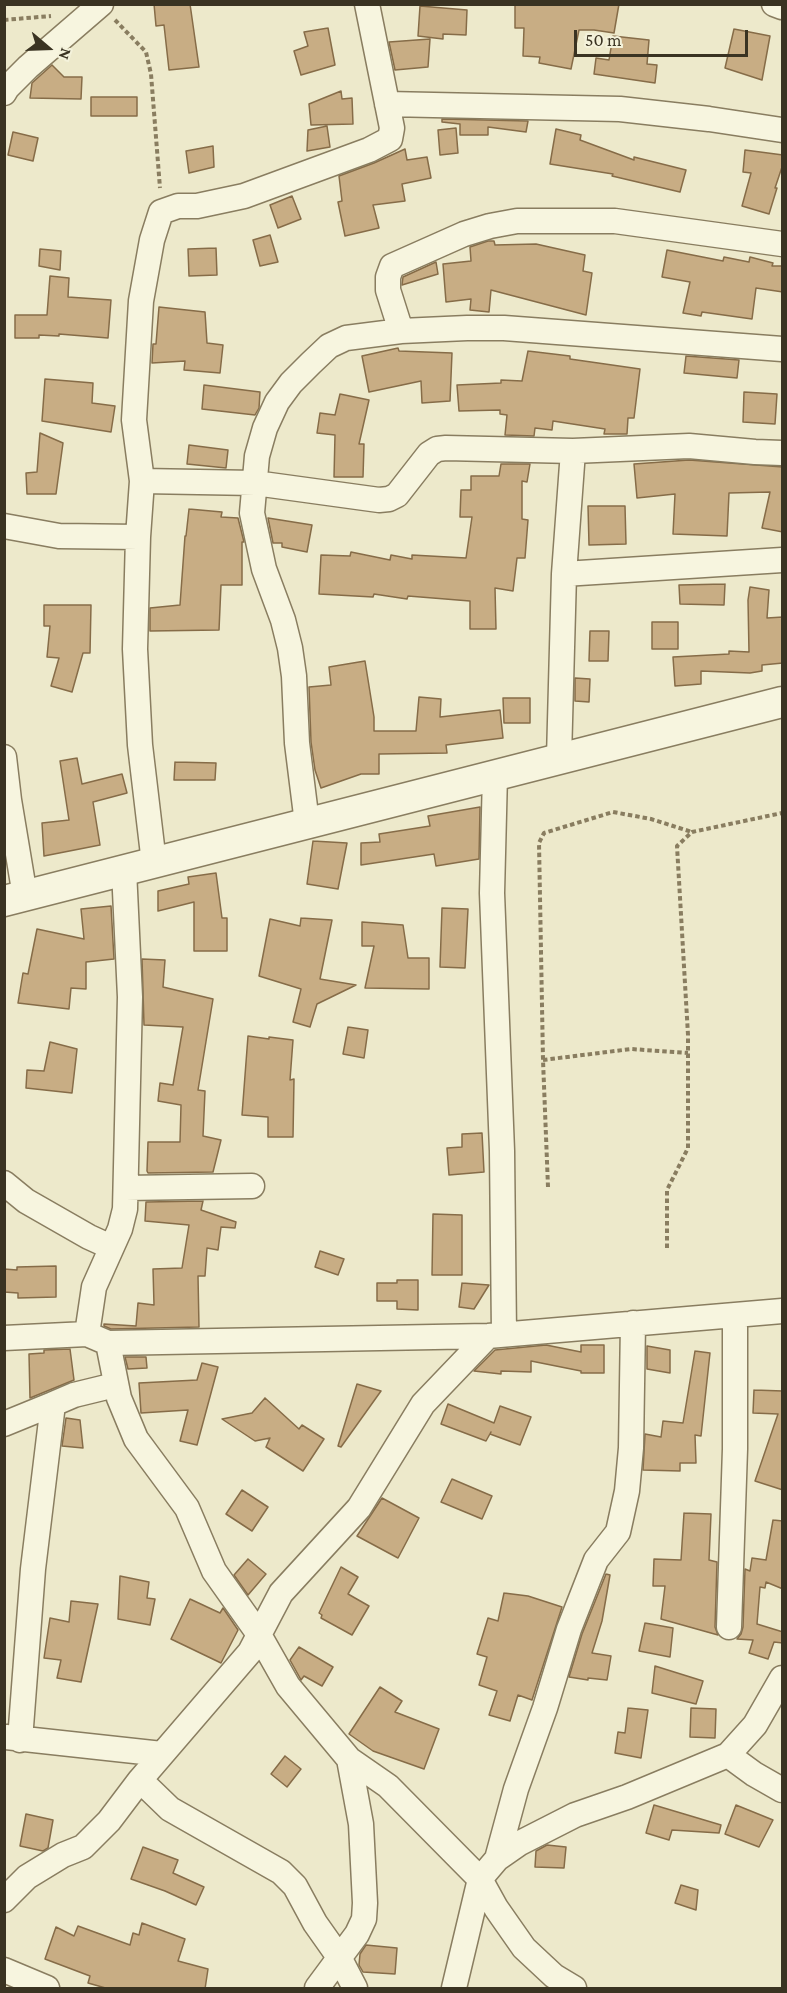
<!DOCTYPE html>
<html>
<head>
<meta charset="utf-8">
<style>
	body { margin:0 }
	#map { position:relative; width:787px; height:1993px; overflow:hidden; background:#ede9cb; font-family:"Crimson Pro",serif }
	canvas { display:block }
	.frame { position:absolute; inset:0; border:6px solid #3a3322; pointer-events:none }
	.north { position:absolute; left:18px; top:18px; width:60px; height:60px; -webkit-text-stroke:4px #f4f2db; paint-order:stroke; rotate:109deg; font-size:16px; font-weight:700; line-height:24px; text-align:center; color:#3a3322 }
	.north::after { content:''; display:block; margin:auto; width:21px; height:27px; background:#3a3322; clip-path:polygon(50% 0,100% 100%,50% 72%,0 100%) }
	.scale { position:absolute; left:574px; top:30px; width:174px; height:27px; box-sizing:border-box; border:3px solid #3a3322; border-top:0; padding-left:8px; font-size:18px; line-height:21px; white-space:nowrap; color:#3a3322; -webkit-text-stroke:4px #f4f2db; paint-order:stroke }
</style>
</head>
<body>
<div id="map">
<canvas width="787" height="1993"></canvas>
<div class="frame"></div>
<div class="north">N</div>
<div class="scale">50 m</div>
</div>
<script>
const context = document.querySelector('canvas').getContext('2d');
context.lineJoin = 'round';
function fillPath(path, color) { context.fillStyle = color; context.fill(path, 'evenodd'); }
const shape = rows => new Path2D(rows.map(r => 'M' + r).join(''));
function trace(path, color, width, dash) { context.strokeStyle = color; context.lineWidth = width; context.lineCap = dash ? 'butt' : 'round'; context.setLineDash(dash || []); context.stroke(path); }
const building = shape([
	[154,4,190,4,199,67,169,70,164,25,156,26,154,4],
	[515,4,619,4,614,33,594,30,579,30,571,69,539,63,540,57,523,56,524,28,515,28,515,4],
	[420,6,467,10,466,35,443,34,443,39,418,36,420,6],
	[328,28,335,65,301,75,294,51,308,46,304,32,328,28],
	[734,29,770,36,762,80,725,68,734,29],
	[613,36,649,40,647,64,657,65,655,83,594,74,596,58,609,60,613,36],
	[430,39,428,67,395,70,389,42,430,39],
	[52,65,64,77,82,77,81,99,30,98,32,83,52,65],
	[341,91,342,99,352,98,353,124,311,125,309,104,341,91],
	[91,97,137,97,137,116,91,116,91,97],
	[442,119,528,121,526,132,488,127,488,135,460,135,460,124,442,122,442,119],
	[327,126,330,147,307,151,308,130,327,126],
	[456,128,458,153,440,155,438,130,456,128],
	[556,129,581,135,580,140,634,160,634,157,686,170,680,192,612,176,613,174,550,164,556,129],
	[13,132,38,138,33,161,8,155,13,132],
	[213,146,214,167,189,173,186,151,213,146],
	[405,149,407,160,427,157,431,178,402,184,405,201,373,205,379,228,345,236,338,202,342,201,339,176,374,163,405,149],
	[745,150,783,155,783,164,775,188,777,188,769,214,742,206,751,173,743,172,745,150],
	[292,196,301,219,278,228,270,205,292,196],
	[270,235,278,262,260,266,253,240,270,235],
	[488,241,494,241,495,245,536,244,585,255,583,271,592,273,586,315,491,290,489,312,470,310,471,299,446,302,443,264,471,261,470,247,488,241],
	[216,248,217,275,189,276,188,249,216,248],
	[40,249,61,251,60,270,39,266,40,249],
	[667,250,723,261,724,257,749,262,750,257,773,263,772,266,783,266,783,292,756,288,752,319,702,312,701,316,683,313,690,282,662,277,667,250],
	[436,262,438,274,402,285,403,277,436,262],
	[50,276,69,278,68,297,111,300,108,338,59,334,59,336,39,335,39,338,15,338,15,315,47,315,50,276],
	[159,307,205,312,207,343,223,345,220,373,184,370,185,361,152,363,153,344,156,344,159,307],
	[398,348,399,351,452,353,450,401,422,403,421,381,369,392,362,356,398,348],
	[528,351,570,356,570,359,640,369,634,418,628,418,627,434,604,434,605,429,553,421,552,430,535,428,534,436,505,435,507,415,500,414,500,410,459,411,457,385,501,383,501,380,522,381,528,351],
	[686,356,739,360,737,378,684,373,686,356],
	[45,379,93,383,92,403,115,406,111,432,42,421,45,379],
	[204,385,260,392,259,408,255,415,202,409,204,385],
	[744,392,777,394,775,424,743,422,744,392],
	[340,394,369,400,359,444,364,444,363,477,334,477,335,435,317,433,320,413,335,415,340,394],
	[40,433,63,443,56,494,27,494,26,473,37,472,40,433],
	[189,445,228,450,226,468,187,464,189,445],
	[689,460,783,467,783,532,762,528,770,492,729,493,727,536,673,534,675,494,637,498,634,464,689,460],
	[501,464,530,464,527,482,522,481,522,519,528,520,525,558,517,558,513,591,495,588,496,629,470,629,470,601,408,596,407,599,374,594,373,597,319,594,321,555,350,556,351,552,390,560,391,555,412,559,412,555,466,558,472,517,460,517,461,490,471,490,471,476,499,476,501,464],
	[588,506,625,506,626,544,589,545,588,506],
	[189,509,222,512,221,517,238,518,244,542,242,542,242,585,221,585,219,630,150,631,150,608,180,605,185,536,186,536,189,509],
	[268,518,312,525,307,552,282,547,282,543,273,543,268,518],
	[725,584,724,605,680,604,679,585,725,584],
	[750,587,769,590,767,618,783,617,783,663,762,665,762,671,750,673,701,671,701,684,675,686,673,657,729,654,729,651,749,652,748,600,750,587],
	[44,605,91,605,90,653,83,653,72,692,51,686,59,658,47,657,50,626,44,626,44,605],
	[652,622,678,622,678,649,652,649,652,622],
	[590,631,609,631,608,661,589,661,590,631],
	[365,661,374,717,374,731,416,731,419,697,441,699,440,717,500,710,503,738,446,745,447,753,379,754,379,774,361,774,321,788,315,770,311,742,309,687,331,685,329,667,365,661],
	[575,678,590,679,589,702,575,701,575,678],
	[503,698,530,698,530,723,504,723,503,698],
	[77,758,82,784,122,774,127,793,93,802,100,845,44,856,42,823,69,820,60,761,77,758],
	[175,762,216,763,215,780,174,780,175,762],
	[480,807,479,859,436,866,434,854,361,865,361,843,380,842,379,834,430,826,428,816,480,807],
	[313,841,347,843,338,889,307,884,313,841],
	[216,873,222,918,227,918,227,951,194,951,194,902,158,911,158,891,189,884,188,877,216,873],
	[111,906,114,959,86,962,86,989,71,988,69,1009,18,1003,23,973,28,974,37,929,84,939,81,909,111,906],
	[442,908,468,909,465,968,440,967,442,908],
	[301,918,332,920,320,979,356,985,317,1004,310,1027,293,1022,301,989,259,976,270,919,300,926,301,918],
	[362,922,403,925,408,958,429,958,429,989,365,988,374,946,362,946,362,922],
	[142,959,165,960,163,987,213,999,198,1090,205,1091,203,1136,221,1140,213,1172,148,1173,147,1171,148,1142,180,1142,181,1105,158,1101,160,1083,173,1085,183,1027,144,1025,142,959],
	[348,1027,368,1030,364,1058,343,1054,348,1027],
	[248,1036,269,1039,269,1037,293,1040,290,1080,294,1079,293,1137,268,1137,268,1117,242,1115,248,1036],
	[50,1042,77,1049,72,1093,26,1088,27,1070,44,1071,50,1042],
	[482,1133,484,1172,449,1175,447,1148,462,1147,462,1134,482,1133],
	[203,1201,201,1210,236,1222,235,1228,221,1227,218,1250,207,1248,205,1276,198,1276,199,1327,111,1329,104,1326,104,1324,136,1326,138,1303,154,1305,153,1269,182,1268,189,1225,145,1221,146,1202,203,1201],
	[433,1214,462,1215,462,1275,432,1275,433,1214],
	[320,1251,344,1259,338,1275,315,1267,320,1251],
	[56,1266,56,1297,18,1298,18,1293,4,1292,4,1269,17,1270,17,1267,56,1266],
	[397,1280,418,1280,418,1310,397,1309,397,1301,377,1301,377,1283,397,1283,397,1280],
	[462,1283,489,1285,474,1309,459,1307,462,1283],
	[546,1345,581,1352,581,1345,604,1345,604,1373,581,1373,581,1371,531,1361,531,1372,501,1371,501,1374,474,1371,495,1350,546,1345],
	[647,1346,670,1350,670,1373,647,1369,647,1346],
	[70,1349,74,1380,30,1398,29,1354,44,1353,44,1350,70,1349],
	[695,1351,710,1353,701,1436,695,1435,696,1463,680,1463,680,1471,643,1470,645,1434,661,1437,663,1421,683,1423,695,1351],
	[125,1357,146,1357,147,1368,128,1369,125,1357],
	[202,1363,218,1367,197,1445,180,1441,188,1410,141,1413,139,1383,197,1380,202,1363],
	[357,1384,381,1391,341,1447,338,1446,357,1384],
	[754,1390,783,1391,783,1490,755,1481,778,1414,753,1413,754,1390],
	[265,1398,299,1429,302,1425,324,1439,303,1471,266,1447,270,1438,255,1441,222,1419,252,1413,265,1398],
	[448,1404,494,1423,500,1406,531,1417,520,1445,490,1434,491,1432,486,1441,441,1424,448,1404],
	[66,1418,80,1420,83,1448,62,1446,66,1418],
	[452,1479,492,1496,482,1519,441,1502,452,1479],
	[242,1490,268,1507,252,1531,226,1514,242,1490],
	[382,1498,419,1518,398,1558,357,1536,382,1498],
	[684,1513,711,1514,709,1560,717,1562,715,1627,718,1635,661,1619,665,1586,653,1586,654,1559,681,1560,684,1513],
	[773,1520,783,1521,783,1589,766,1582,765,1588,760,1587,757,1624,783,1632,783,1643,774,1642,768,1659,749,1653,753,1640,737,1639,741,1634,743,1627,745,1569,750,1571,752,1558,766,1560,773,1520],
	[248,1559,266,1574,248,1595,234,1575,248,1559],
	[341,1567,358,1577,348,1594,369,1606,352,1635,321,1618,322,1615,319,1613,341,1567],
	[606,1574,610,1575,602,1621,592,1653,611,1656,607,1680,588,1678,588,1680,569,1677,582,1634,606,1574],
	[120,1576,149,1582,147,1598,155,1599,150,1625,118,1619,120,1576],
	[504,1593,528,1596,562,1607,532,1700,518,1695,510,1721,489,1715,497,1691,479,1685,487,1657,477,1654,488,1618,498,1621,504,1593],
	[190,1599,220,1613,223,1608,238,1630,221,1663,171,1639,190,1599],
	[71,1601,98,1604,81,1682,57,1678,61,1660,44,1658,50,1618,69,1622,71,1601],
	[645,1623,673,1628,670,1657,639,1651,645,1623],
	[299,1647,333,1667,322,1686,304,1676,301,1680,300,1678,290,1660,299,1647],
	[655,1666,703,1681,696,1704,652,1693,655,1666],
	[380,1687,402,1701,395,1712,439,1729,424,1769,373,1751,349,1734,380,1687],
	[628,1708,648,1710,641,1758,615,1753,618,1732,625,1733,628,1708],
	[691,1708,716,1709,715,1738,690,1737,691,1708],
	[285,1756,301,1769,287,1787,271,1774,285,1756],
	[654,1805,721,1825,719,1833,672,1830,669,1840,646,1833,654,1805],
	[736,1805,773,1820,759,1847,725,1834,736,1805],
	[26,1814,53,1820,48,1848,43,1851,20,1846,26,1814],
	[547,1845,566,1847,564,1868,535,1867,536,1851,547,1845],
	[143,1847,178,1860,173,1873,204,1887,196,1905,165,1891,131,1879,143,1847],
	[681,1885,698,1890,696,1910,675,1903,681,1885],
	[142,1923,185,1939,178,1961,208,1969,205,1989,109,1989,88,1983,90,1976,45,1959,56,1927,74,1936,78,1926,130,1945,133,1933,139,1935,142,1923],
	[366,1945,397,1948,395,1974,363,1972,359,1965,360,1954,366,1945]
]);
const path = shape([
	[4,20,51,16],
	[115,20,146,52,151,74,160,188],
	[543,1060,631,1049,688,1053],
	[548,1187,543,1060,539,843,544,833,613,812,651,819,692,832],
	[667,1248,667,1190,688,1148,688,1035,677,846,692,832,782,813]
]);
const minor = shape([
	[774,4,782,7],
	[4,93,7,88,28,67,101,4],
	[387,104,620,109,709,119,782,130],
	[401,331,388,290,388,277,392,266,464,234,490,226,517,221,615,221,782,244],
	[142,481,255,483,379,500,389,499,397,495,429,454,437,449,446,448,573,451,689,446,755,452,782,453],
	[4,526,59,536,138,537,142,481,134,420,141,301,152,240,161,212,178,206,197,206,244,196,369,150,390,139,392,128,367,4],
	[138,537,135,649,140,745,154,863],
	[564,574,782,560],
	[4,757,9,800,25,896],
	[559,758,564,574,573,451],
	[495,774,492,893,502,1151,504,1334],
	[307,823,297,743,294,676,290,648,283,620,264,569,252,513,257,456,265,428,277,402,291,383,311,363,329,346,346,338,401,331,467,328,504,328,782,349],
	[4,1183,26,1201,89,1237,111,1247],
	[126,1188,252,1186],
	[87,1334,94,1287,120,1229,125,1209,130,997,124,870],
	[4,1338,87,1334,108,1343,488,1336,782,1311],
	[108,1343,119,1398,136,1439,187,1508,214,1571,258,1633,288,1686,349,1759,388,1786,480,1879,496,1908,524,1948,554,1976,574,1988],
	[4,1424,53,1404],
	[729,1627,735,1449,735,1315],
	[6,1737,162,1754],
	[20,1740,33,1569,53,1404,74,1395,115,1385],
	[728,1755,754,1774,782,1790],
	[140,1780,170,1809,281,1872,295,1886,315,1923,339,1957,355,1988],
	[497,1859,516,1789,545,1708,569,1629,596,1560,618,1532,627,1491,631,1448,633,1323],
	[4,1900,27,1877,63,1855,83,1847,109,1821,140,1780,250,1652,281,1593,359,1508,423,1404,488,1336],
	[4,1970,47,1988],
	[317,1988,357,1934,364,1919,365,1903,361,1824,349,1759],
	[454,1988,480,1879,497,1859,520,1843,575,1815,627,1797,728,1755,755,1725,782,1678]
]);
const tertiary = shape([
	[4,901,782,702]
]);
fillPath(building, '#c8ad84');
trace(building, '#866c48', 1.5);
trace(minor, '#897d60', 27);
trace(tertiary, '#897d60', 33);
trace(path, '#897d60', 4, [4.5, 3]);
trace(minor, '#f7f5df', 24);
trace(tertiary, '#f7f5df', 30);
</script>
</body>
</html>
